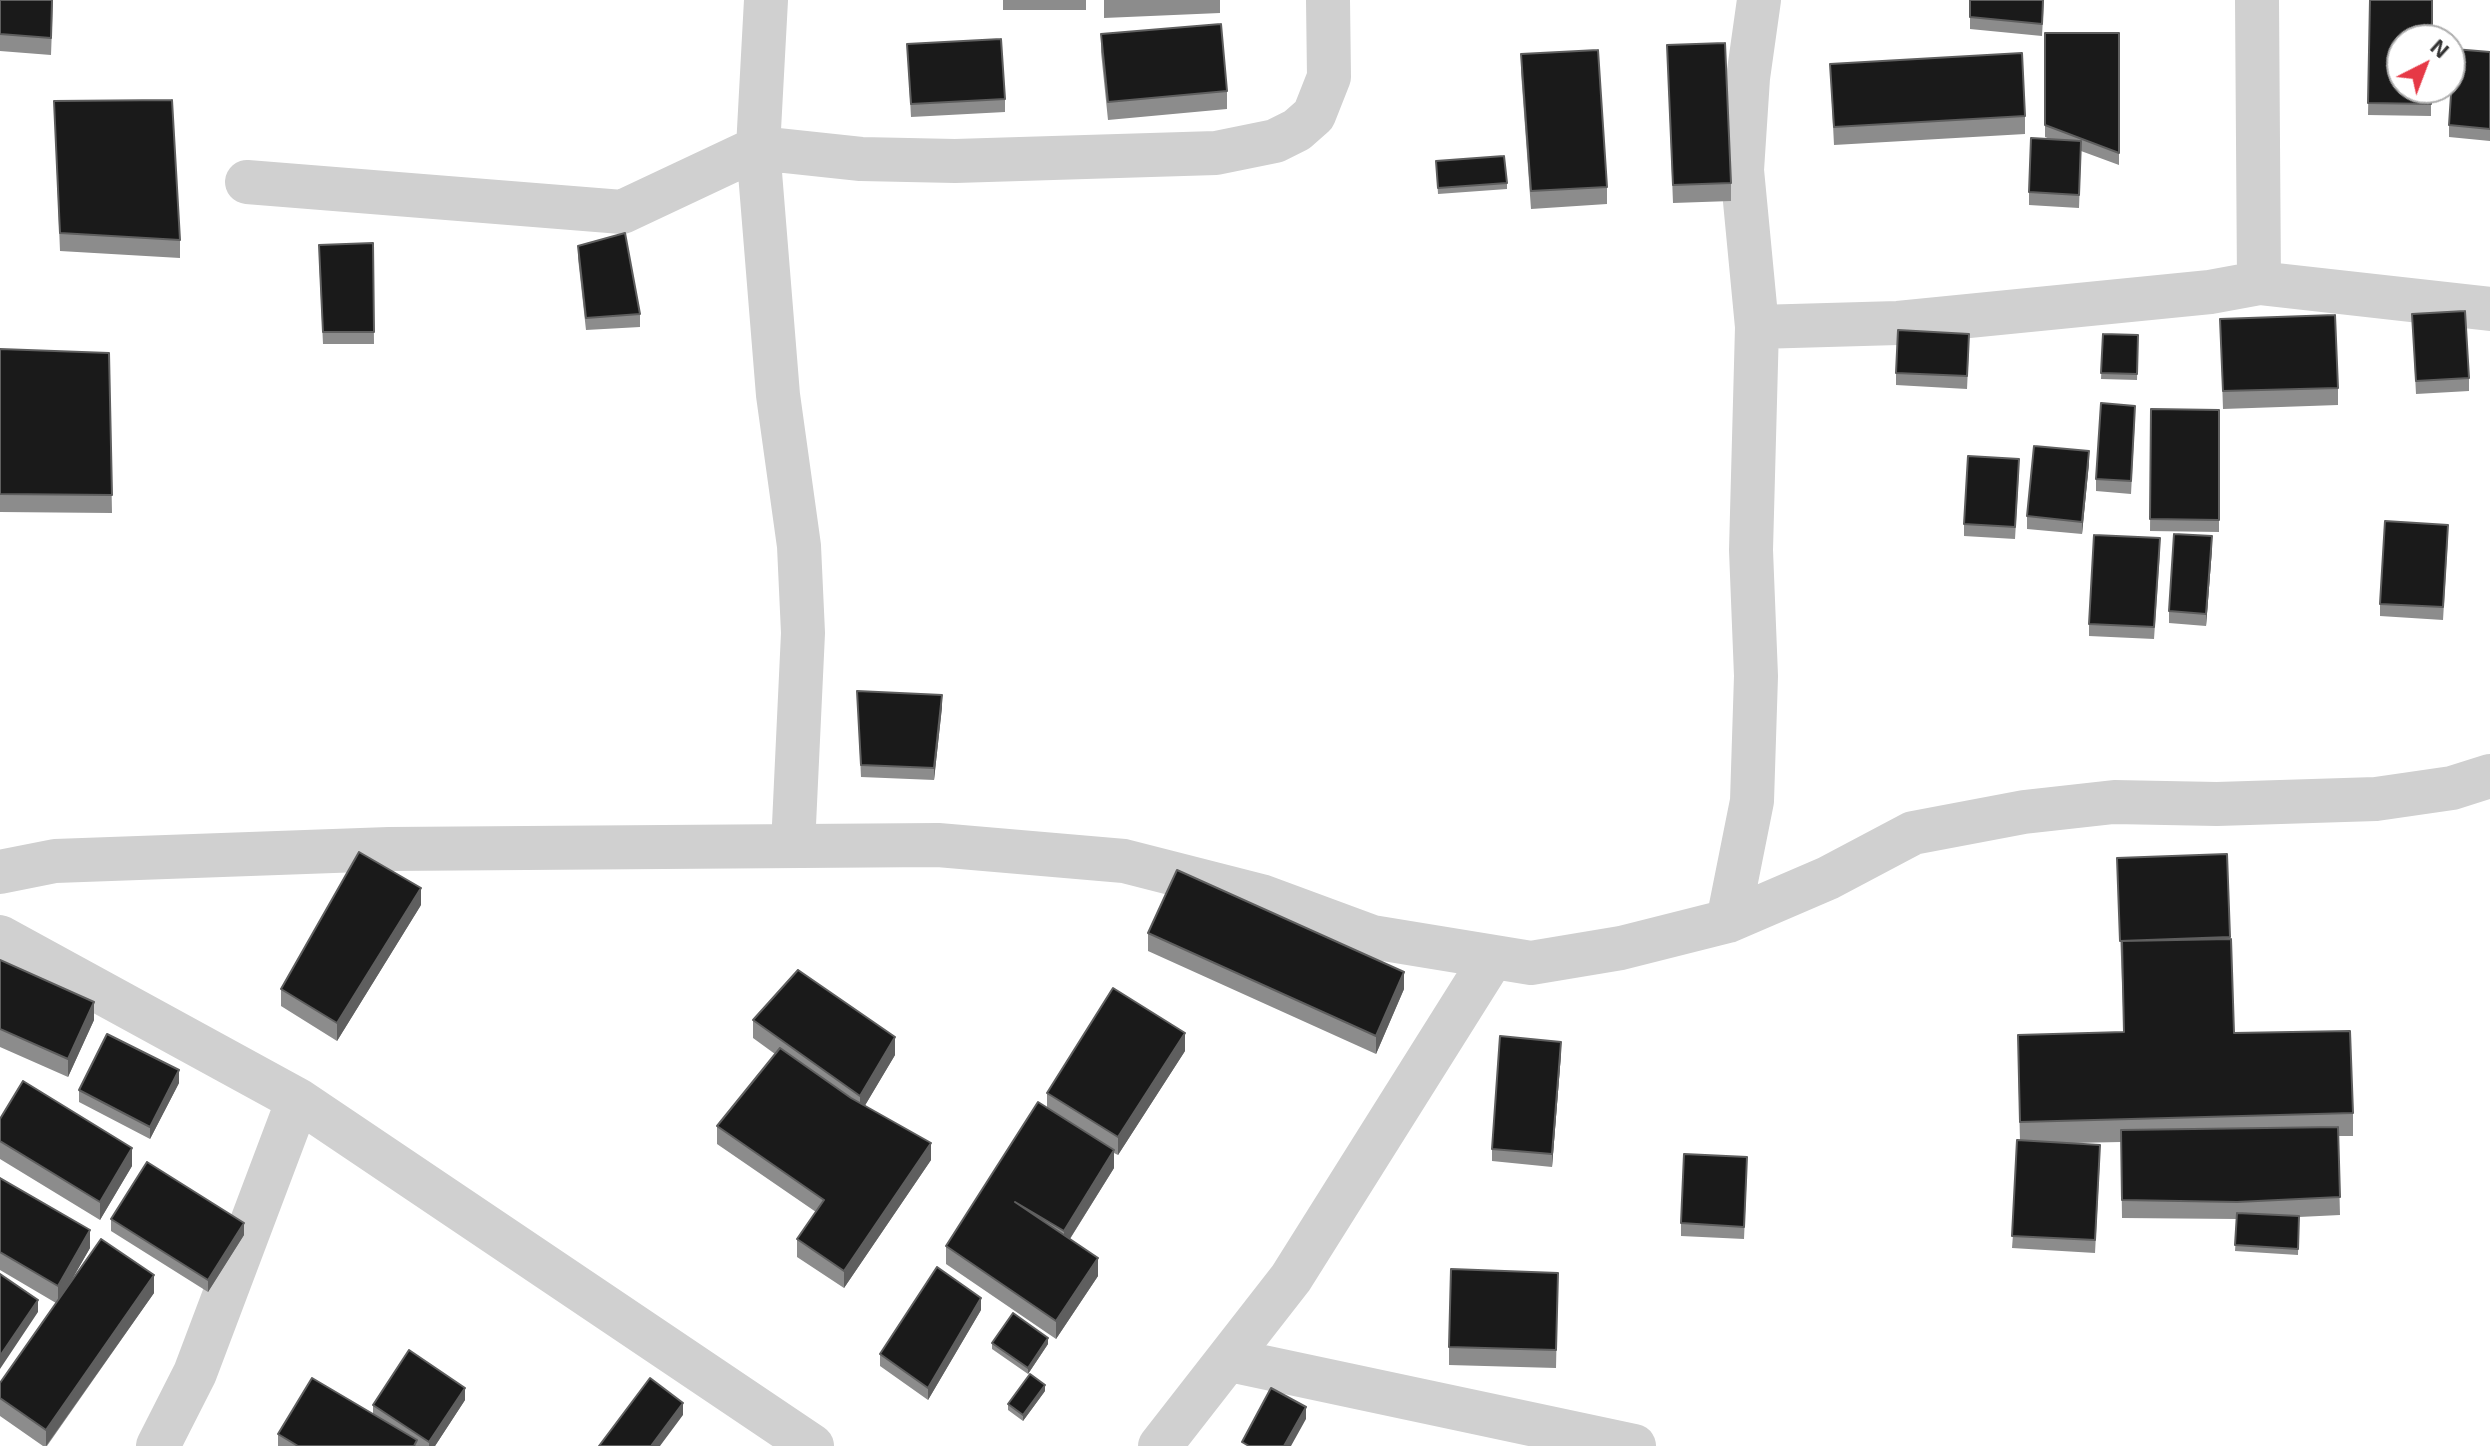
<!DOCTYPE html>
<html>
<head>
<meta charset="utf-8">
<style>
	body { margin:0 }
	#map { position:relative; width:2490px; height:1446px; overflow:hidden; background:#fff; font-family:"Exo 2",sans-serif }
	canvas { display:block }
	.north { position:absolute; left:2386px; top:24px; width:80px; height:80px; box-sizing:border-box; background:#fff; border:2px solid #adadad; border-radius:50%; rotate:42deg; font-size:22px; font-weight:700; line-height:32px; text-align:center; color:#333 }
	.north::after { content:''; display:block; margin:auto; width:28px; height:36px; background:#e63946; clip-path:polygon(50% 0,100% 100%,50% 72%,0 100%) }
</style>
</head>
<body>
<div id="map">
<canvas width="2490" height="1446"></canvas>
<div class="north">N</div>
</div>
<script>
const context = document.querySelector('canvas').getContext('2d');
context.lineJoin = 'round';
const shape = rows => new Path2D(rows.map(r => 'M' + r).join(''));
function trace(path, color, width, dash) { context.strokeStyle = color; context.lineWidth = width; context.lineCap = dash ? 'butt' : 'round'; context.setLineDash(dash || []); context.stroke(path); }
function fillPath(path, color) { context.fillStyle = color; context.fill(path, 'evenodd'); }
const minor = shape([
	[766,0,758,148,778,395,799,546,803,633,793,846],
	[2257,0,2259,283],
	[247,182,622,212,758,148,861,159,955,161,1216,153,1275,141,1297,130,1314,115,1329,77,1328,0],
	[1757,327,1898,323,2210,292,2259,283,2490,309],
	[0,872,55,861,389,849,938,845,1124,861,1261,896,1372,937,1531,963,1621,948,1728,921,1828,878,1913,833,2024,812,2114,802,2217,804,2376,799,2452,788,2490,776],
	[1728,921,1752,801,1756,676,1751,550,1757,327,1742,170,1748,78,1759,0],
	[0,937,298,1100,812,1446],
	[1230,1360,1634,1446],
	[158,1446,195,1373,298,1100],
	[1160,1446,1291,1278,1492,958]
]);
const wall = shape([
	[0,0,53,0,51,55,0,51],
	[1003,0,1086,0,1086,10,1003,10],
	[1104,0,1220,0,1220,13,1104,18],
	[1970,0,2044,0,2042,36,1970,29],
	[2370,0,2431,88,2431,116,2368,115],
	[2045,33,2119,33,2119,165,2081,151,2079,208,2029,205,2029,192,2050,139,2045,137],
	[1101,34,1227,91,1227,109,1108,120,1101,52],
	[907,44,1005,99,1005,112,911,117],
	[1667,45,1731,183,1731,201,1673,203],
	[2490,52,2490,141,2449,137,2449,125],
	[1521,54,1607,187,1607,204,1531,209,1521,72],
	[1830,64,2025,116,2025,134,1834,145],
	[54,101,180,240,180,258,60,251],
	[1436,161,1507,183,1507,189,1438,194],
	[373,243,374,344,323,344,319,258],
	[578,246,640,314,640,327,586,330,578,258],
	[2412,314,2469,378,2469,391,2416,394],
	[2220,319,2338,388,2338,405,2223,409],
	[2103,334,2138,335,2137,380,2101,379],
	[1969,346,1967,389,1896,385,1896,373],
	[0,349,109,353,112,513,0,512],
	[2151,409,2219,410,2219,532,2150,531],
	[2135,418,2131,494,2096,491,2096,479],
	[2089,463,2082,534,2027,529,2027,516],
	[2019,471,2015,539,1964,536,1964,524],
	[2448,537,2443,620,2380,616,2380,604],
	[2212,549,2206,626,2169,623,2169,611],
	[2160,551,2154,639,2089,636,2089,624],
	[857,691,942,707,934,780,861,777],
	[2227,854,2234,1033,2353,1113,2353,1136,2338,1136,2340,1215,2299,1217,2298,1255,2235,1251,2237,1219,2122,1218,2121,1142,2072,1143,2100,1157,2095,1253,2012,1248,2020,1141,2018,1058,2124,1032,2117,858],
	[421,905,337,1041,281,1006,281,989],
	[1148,933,1404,989,1376,1054,1148,951],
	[0,960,94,1020,68,1077,0,1047],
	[753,1020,895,1055,865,1105,931,1160,844,1288,797,1257,797,1239,816,1212,717,1144,717,1126,775,1054,753,1038],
	[1185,1051,1118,1155,1114,1153,1114,1168,1070,1239,1098,1276,1056,1339,946,1264,946,1246,1047,1107,1047,1093],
	[1561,1054,1552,1167,1492,1161,1492,1149],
	[179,1083,150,1139,79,1102,79,1090],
	[0,1119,132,1166,100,1220,0,1159],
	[1747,1169,1744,1239,1681,1236,1681,1223],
	[0,1178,90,1248,68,1286,154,1293,47,1446,43,1446,0,1416,0,1383,56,1303,0,1270],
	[111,1219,244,1235,208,1292,111,1231],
	[1558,1273,1556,1368,1449,1365,1449,1347],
	[981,1310,928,1400,880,1366,880,1354],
	[992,1343,1048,1344,1028,1374,992,1349],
	[1045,1391,1023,1421,1008,1410,1008,1404],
	[465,1400,435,1446,278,1446,278,1434,373,1414,373,1405]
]);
const shadedWall = shape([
	[2089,451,2089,463,2082,534,2082,522],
	[2212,536,2212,549,2206,626,2206,614],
	[942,695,942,707,934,780,934,768],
	[421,888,421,905,337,1041,337,1023],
	[1404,972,1404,989,1376,1054,1376,1036],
	[94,1002,94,1020,68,1077,68,1059],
	[1185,1033,1185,1051,1118,1155,1118,1137],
	[895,1037,895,1055,860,1114,860,1096],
	[1561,1042,1561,1054,1552,1167,1552,1154],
	[179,1070,179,1083,150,1139,150,1127],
	[931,1143,931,1160,844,1288,844,1271],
	[132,1148,132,1166,100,1220,100,1202],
	[1114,1150,1114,1168,1064,1248,1064,1231],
	[244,1223,244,1235,208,1292,208,1280],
	[90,1230,90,1248,58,1304,58,1286],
	[1098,1258,1098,1276,1056,1339,1056,1321],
	[154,1275,154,1293,46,1446,46,1430],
	[981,1298,981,1310,928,1400,928,1388],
	[38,1300,38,1312,0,1369,0,1356],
	[1048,1338,1048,1344,1028,1374,1028,1368],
	[1045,1385,1045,1391,1023,1421,1023,1415],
	[465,1388,465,1400,435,1446,429,1446,429,1442],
	[683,1403,683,1415,660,1446,651,1446],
	[1306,1407,1306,1419,1291,1446,1284,1446]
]);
const building = shape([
	[0,0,52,0,51,38,0,34,0,0],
	[1970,0,2043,0,2042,24,1970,17,1970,0],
	[2370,0,2432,0,2432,40,2402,40,2402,88,2431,88,2431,104,2368,103,2370,0],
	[1221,24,1227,91,1108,102,1101,34,1221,24],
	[2045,33,2119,33,2119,153,2045,125,2045,33],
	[1001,39,1005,99,911,104,907,44,1001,39],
	[1725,43,1731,183,1673,185,1667,45,1725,43],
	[2454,49,2490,52,2490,129,2449,125,2454,49],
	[1598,50,1607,187,1531,191,1521,54,1598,50],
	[2022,53,2025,116,1834,127,1830,64,2022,53],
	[172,100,180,240,60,233,54,101,172,100],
	[2031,138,2081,141,2079,195,2029,192,2031,138],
	[1504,156,1507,183,1438,188,1436,161,1504,156],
	[625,233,640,314,586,318,578,246,625,233],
	[373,243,374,332,323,332,319,245,373,243],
	[2465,311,2469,378,2416,381,2412,314,2465,311],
	[2335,315,2338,388,2223,391,2220,319,2335,315],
	[1898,330,1969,334,1967,376,1896,373,1898,330],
	[2103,334,2138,335,2137,374,2101,373,2103,334],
	[0,349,109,353,112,495,0,494,0,349],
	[2101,403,2135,406,2131,481,2096,479,2101,403],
	[2151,409,2219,410,2219,520,2150,519,2151,409],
	[2034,446,2089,451,2082,522,2027,516,2034,446],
	[1968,456,2019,459,2015,527,1964,524,1968,456],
	[2385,521,2448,525,2443,607,2380,604,2385,521],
	[2174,534,2212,536,2206,614,2169,611,2174,534],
	[2094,535,2160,538,2154,627,2089,624,2094,535],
	[857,691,942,695,934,768,861,765,857,691],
	[359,852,421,888,337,1023,281,989,359,852],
	[2227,854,2230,937,2120,941,2117,858,2227,854],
	[1177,870,1404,972,1376,1036,1148,933,1177,870],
	[2231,939,2234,1033,2350,1031,2353,1113,2020,1122,2018,1035,2124,1032,2122,941,2231,939],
	[0,960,94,1002,68,1059,0,1029,0,960],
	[798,970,895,1037,860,1096,753,1020,798,970],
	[1113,988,1185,1033,1118,1137,1047,1093,1113,988],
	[107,1034,179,1070,150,1127,79,1090,107,1034],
	[1500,1036,1561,1042,1552,1154,1492,1149,1500,1036],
	[780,1048,851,1098,931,1143,844,1271,797,1239,824,1200,717,1126,780,1048],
	[23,1081,132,1148,100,1202,0,1141,0,1119,23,1081],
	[1038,1102,1114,1150,1064,1231,1015,1202,1098,1258,1056,1321,946,1246,1038,1102],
	[2338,1127,2340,1197,2237,1202,2122,1200,2121,1130,2338,1127],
	[2017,1140,2100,1145,2095,1240,2012,1236,2017,1140],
	[1684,1154,1747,1157,1744,1227,1681,1223,1684,1154],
	[147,1162,244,1223,208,1280,111,1219,147,1162],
	[0,1178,90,1230,58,1286,0,1252,0,1178],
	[2237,1213,2299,1216,2298,1249,2235,1245,2237,1213],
	[101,1239,154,1275,46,1430,0,1398,0,1383,101,1239],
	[937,1267,981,1298,928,1388,880,1354,937,1267],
	[1451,1269,1558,1273,1556,1350,1449,1347,1451,1269],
	[0,1274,38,1300,0,1356,0,1274],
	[1013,1313,1048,1338,1028,1368,992,1343,1013,1313],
	[409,1350,465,1388,429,1442,373,1405,409,1350],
	[1030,1374,1045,1385,1023,1415,1008,1404,1030,1374],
	[312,1378,417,1440,414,1446,298,1446,278,1434,312,1378],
	[650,1378,683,1403,651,1446,599,1446,650,1378],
	[1271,1388,1306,1407,1284,1446,1249,1446,1242,1442,1271,1388]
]);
trace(minor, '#d0d0d0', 44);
fillPath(wall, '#8c8c8c');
fillPath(shadedWall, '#5f5f5f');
fillPath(building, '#1a1a1a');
trace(building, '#5f5f5f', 2);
</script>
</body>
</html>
